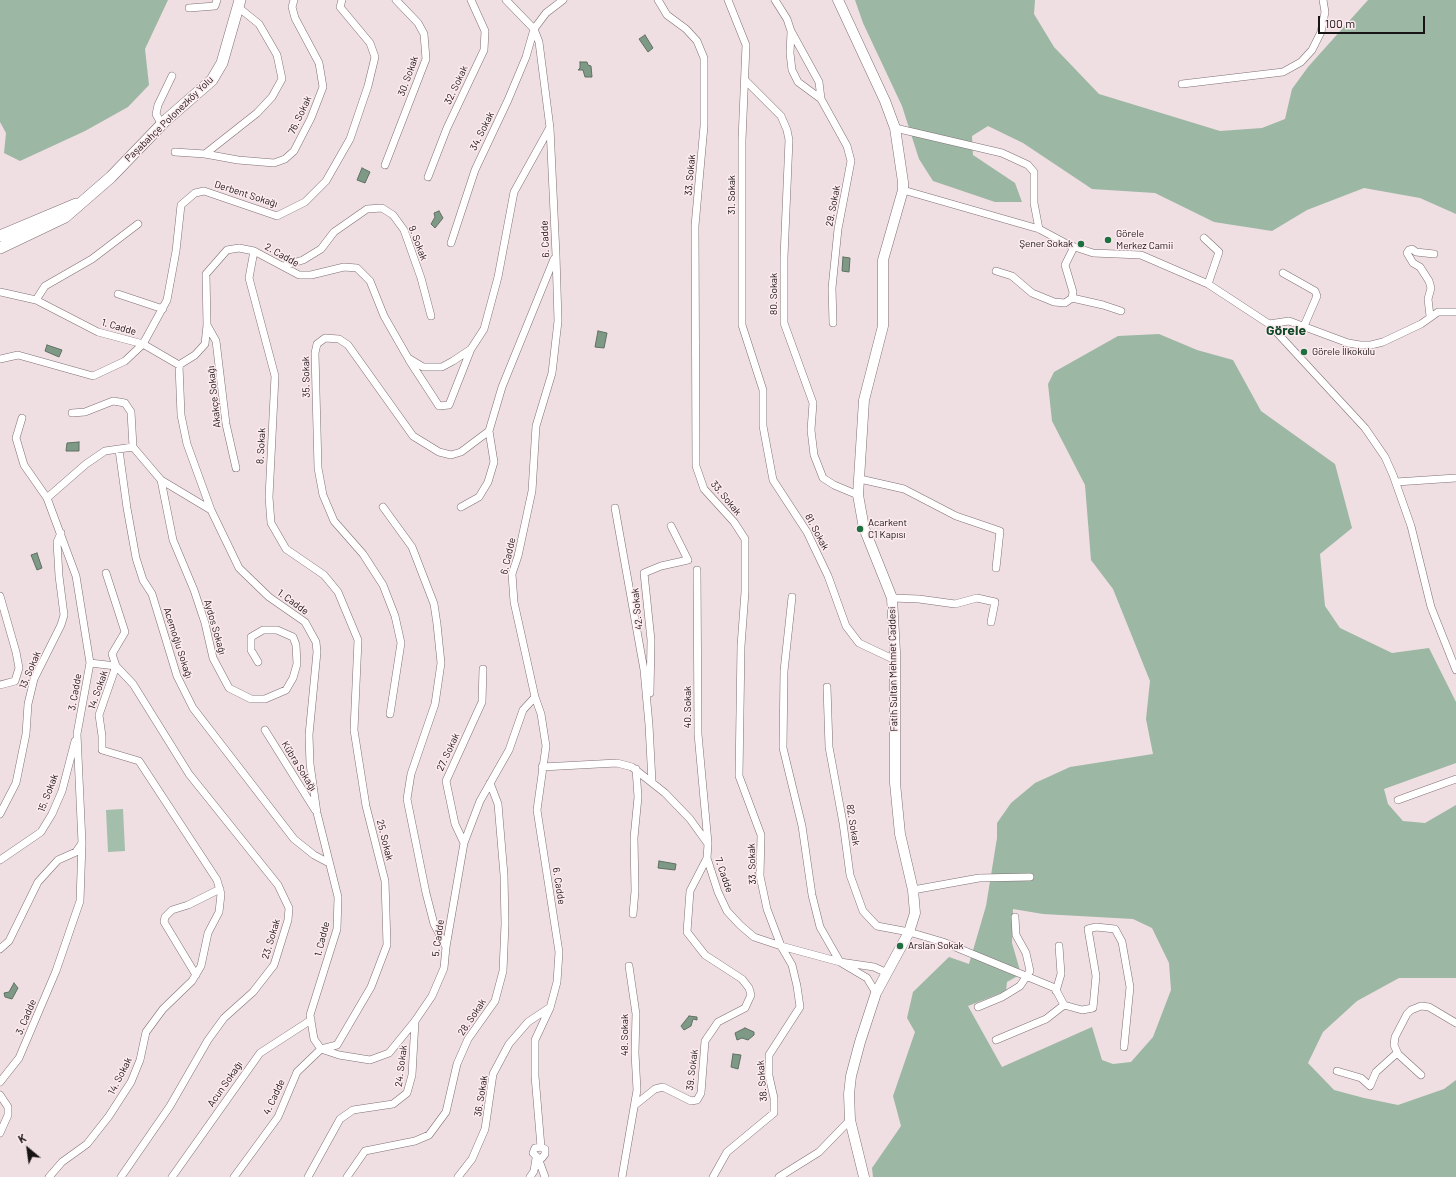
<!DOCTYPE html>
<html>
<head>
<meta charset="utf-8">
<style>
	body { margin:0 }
	#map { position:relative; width:1456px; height:1177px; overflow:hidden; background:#efdee2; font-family:Barlow,sans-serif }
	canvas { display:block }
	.north { position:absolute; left:8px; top:1129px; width:40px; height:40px; -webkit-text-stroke:3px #fdebf0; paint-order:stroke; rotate:331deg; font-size:11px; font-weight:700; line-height:16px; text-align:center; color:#181314 }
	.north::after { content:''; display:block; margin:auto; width:14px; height:18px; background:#181314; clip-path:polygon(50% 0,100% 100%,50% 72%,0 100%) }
	.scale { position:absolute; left:1318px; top:16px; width:107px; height:18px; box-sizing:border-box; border:2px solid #181314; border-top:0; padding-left:5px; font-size:12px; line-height:14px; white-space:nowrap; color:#181314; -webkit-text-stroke:3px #fdebf0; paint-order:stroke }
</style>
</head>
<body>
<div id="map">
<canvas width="1456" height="1177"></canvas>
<div class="north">K</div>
<div class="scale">100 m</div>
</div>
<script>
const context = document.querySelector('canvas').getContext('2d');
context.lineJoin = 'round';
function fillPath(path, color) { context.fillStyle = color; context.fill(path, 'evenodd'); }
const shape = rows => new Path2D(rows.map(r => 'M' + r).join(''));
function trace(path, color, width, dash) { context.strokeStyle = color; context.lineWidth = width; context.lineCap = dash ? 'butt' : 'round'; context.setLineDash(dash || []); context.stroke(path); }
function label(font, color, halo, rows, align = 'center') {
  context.font = font + ' Barlow,sans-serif'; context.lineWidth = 3; context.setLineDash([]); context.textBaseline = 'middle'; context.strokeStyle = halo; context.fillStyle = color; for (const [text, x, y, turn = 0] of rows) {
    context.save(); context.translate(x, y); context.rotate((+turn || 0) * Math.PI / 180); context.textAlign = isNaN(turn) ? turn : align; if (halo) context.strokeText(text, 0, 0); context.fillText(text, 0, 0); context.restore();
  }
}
const green = shape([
	[123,809,125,851,108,852,106,810]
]);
const forest = shape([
	[0,0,168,0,145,49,149,85,128,107,85,131,20,161,4,153,6,133,0,122],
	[855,0,1035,0,1034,14,1054,47,1099,94,1220,131,1262,128,1285,119,1292,89,1308,67,1368,0,1456,0,1456,214,1420,198,1364,188,1307,210,1272,231,1214,222,1155,193,1092,189,1023,143,988,126,972,136,973,155,1015,183,1022,202,995,202,933,181,919,159,902,106,863,23],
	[1159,334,1197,350,1233,360,1261,411,1335,464,1352,528,1320,554,1325,606,1340,628,1392,653,1429,648,1456,702,1456,763,1384,789,1388,804,1403,821,1425,823,1456,805,1456,978,1399,978,1357,1001,1323,1032,1308,1063,1334,1090,1364,1098,1398,1105,1444,1089,1456,1080,1456,1177,873,1177,872,1168,901,1126,893,1096,915,1032,907,1018,913,992,949,957,969,964,986,906,997,838,997,823,1011,803,1035,783,1070,767,1153,754,1146,719,1150,681,1113,589,1091,560,1085,485,1052,421,1048,384,1054,372,1118,336],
	[1013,909,1043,914,1133,919,1152,928,1169,963,1171,990,1153,1037,1131,1062,1113,1064,1102,1060,1092,1027,1002,1067,968,1006,1006,991,1007,982,1021,974,1012,943]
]);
const water = shape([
	[645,35,653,48,648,52,639,39,645,35],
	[580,62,587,62,588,65,591,66,592,77,585,77,583,70,578,70,580,68,580,62],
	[362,168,370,172,365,183,357,180,362,168],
	[439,211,443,218,435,228,431,224,435,217,434,213,439,211],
	[843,257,850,258,849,272,842,271,843,257],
	[598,331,607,333,604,348,595,347,598,331],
	[47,345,62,350,59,357,45,351,47,345],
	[79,442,79,451,66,451,67,443,79,442],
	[37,553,42,568,37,570,31,555,37,553],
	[659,861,676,864,675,870,658,868,659,861],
	[14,983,18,988,12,999,5,997,4,993,9,992,14,983],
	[689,1016,697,1017,697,1020,693,1019,691,1026,684,1030,681,1026,689,1016],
	[745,1028,754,1032,754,1035,748,1040,742,1038,737,1040,735,1033,745,1028],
	[733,1054,741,1055,738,1069,731,1067,733,1054]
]);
const minor = shape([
	[506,0,534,29,539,42,550,128,556,255,558,321,552,373,536,426,532,491,518,556,512,574,514,602,535,697,541,714,546,746,537,810,559,952,557,982,550,1008,535,1040,535,1076,541,1147],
	[658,0,667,15,686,29,697,41,704,58,704,126,695,226,696,466,704,489,734,522,745,539,745,592,741,646,739,776,761,835,760,876,767,909,781,946,792,965,797,986,800,1007,769,1055,769,1076,774,1098,774,1113,727,1152,713,1177],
	[728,0,746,45,742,140,742,325,763,390,763,426,773,480,807,532,828,576,846,626,859,643,895,660],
	[775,0,787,19,791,31,819,82,821,99,847,146,851,161,838,229,832,288,833,323],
	[189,8,215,6,217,0],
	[791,32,790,53,792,70,798,82,821,99],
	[746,81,781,116,787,130,789,140,784,257,784,323,813,403,811,430,814,455,823,478,834,485,858,495],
	[1182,84,1283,72,1301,62,1312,50,1321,32,1325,12,1323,0],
	[162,125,156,114,158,105,172,76],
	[895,128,1002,153,1028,165,1034,172,1034,203,1039,229],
	[175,152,205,154,238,160,274,163,285,159,294,151,311,118,323,87,319,63,295,18,292,7,294,0],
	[205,154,257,113,272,97,282,79,277,55,259,24,238,7],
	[385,165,426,59,424,34,418,23,396,0],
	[428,177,447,128,484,50,485,31,471,0],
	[903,190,1039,229,1069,245,1093,253,1141,255,1208,284,1269,324,1365,428,1385,457,1393,475,1411,526,1431,607,1456,670],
	[1204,238,1219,252,1208,284],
	[451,243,475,170,508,100,526,57,534,29,546,13,563,0],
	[254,251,249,278,275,376,269,497,271,523,286,549,324,575,338,592,358,640,354,730,366,806,385,881,387,945,371,987,337,1045,321,1049],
	[283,266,303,260,321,249,334,232,367,209,382,208,393,215,404,230,421,278,431,316],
	[996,271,1012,276,1032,293,1054,302,1065,303,1072,298,1073,292,1065,265,1074,247],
	[1283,273,1315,291,1317,296,1304,326],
	[0,292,36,300,98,332,143,344,179,365,181,415,187,444,211,510,239,568,269,597,305,622,316,642,317,652,309,735,310,764,317,813,338,897,337,929,310,1015,314,1039,321,1049],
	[118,294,163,309],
	[1072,298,1103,305,1121,311],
	[36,300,45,286,92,259,138,224],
	[1430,316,1428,299,1431,288,1429,281,1420,267,1413,263,1407,253,1409,250,1412,249,1416,252,1434,254],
	[1269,324,1289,321,1348,343,1360,345,1371,345,1383,342,1421,324,1438,312,1456,312],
	[207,325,216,341,226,424,236,468],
	[0,359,18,355,93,376,125,361,143,344,167,300,176,251,181,205,195,193,204,191,277,216,305,202,326,181,350,139,368,86,375,57,370,43,340,7,342,0],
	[409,360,439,406,449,405,471,349],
	[179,365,195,355,205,344,207,325,206,274,227,250,239,248,254,251,299,275,311,275,344,267,357,268,370,281,384,316,408,358,423,367,442,367,453,361,471,349,484,329,498,277,514,192,549,129],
	[72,413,85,412,113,401,125,403,131,412,133,447],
	[22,418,16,438,24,465,47,498],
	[119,450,127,508,136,558,143,580,152,594,177,676,193,708,294,839,314,855,329,863],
	[860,479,904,489,956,516,1000,531,996,568],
	[161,480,173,540,194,590,205,623,213,658,229,688,251,699,265,699,286,690,293,678,297,664,296,645,293,637,277,630,263,630,251,637,251,650,258,662],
	[1396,482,1456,478],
	[383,507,412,547,434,604,437,624,441,663,435,704,411,774,407,799,426,893,434,924,446,947],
	[461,507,479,497,488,482,494,462,489,431],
	[615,508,644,670,649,725,652,782],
	[697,570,698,734,708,843],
	[0,596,16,652,19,668,15,681,0,685],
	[792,597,784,671,783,748,802,826,812,895,820,927,840,962,867,978,876,993],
	[892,598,919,599,955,604,977,598,995,602,991,622],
	[90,663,116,666,133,684,189,774,278,885,289,908,288,920,274,965,253,992,224,1018,208,1040,170,1106,121,1177],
	[827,687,829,747,843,823,850,875,863,911,877,926,909,932,943,942,1055,988,1064,1005,1082,1010,1093,1008,1094,997,1096,976,1088,929,1096,927,1115,929,1122,942,1130,987,1124,1047],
	[650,693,651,640,644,573,661,566,688,560,671,526],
	[390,714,401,643,395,616,383,585,363,554,334,521,323,495,318,468,315,353,317,344,325,338,339,339,348,345,413,436,439,452,451,455,461,452,489,431,502,387,554,259],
	[265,730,315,810],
	[542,767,617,763,632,767,665,793,690,819,708,844,707,858,718,892,727,911,740,925,754,937,781,946,840,962,874,967,887,973],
	[1398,800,1456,779],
	[0,814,16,783,26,734,28,704,34,679,61,625,64,615,59,576,57,542,61,533],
	[464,843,455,824,446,781,482,702,483,669],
	[0,860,41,832,52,814,62,791,75,741],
	[913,890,979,878,1030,877],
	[633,914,635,891,634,838,638,797,636,769],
	[0,949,9,941,38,882,58,860,76,852,82,843],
	[196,975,164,922,165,917,172,910,188,905,220,889],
	[1056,991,1061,974,1059,946],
	[978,1007,1002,997,1020,986,1030,971,1026,953,1016,935,1015,917],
	[996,1040,1046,1019,1064,1005],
	[321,1049,339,1055,370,1060,389,1053,415,1021,432,996,444,968,446,947,464,843,480,801,509,750,523,710,535,697],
	[1337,1071,1361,1078,1370,1086,1376,1072,1397,1053],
	[1421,1075,1398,1054,1394,1045,1395,1037,1407,1014,1411,1010,1421,1006,1429,1007,1456,1023],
	[0,1082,19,1058,56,971,80,901,82,843,77,734,90,663,76,576,47,498,86,464,105,451,133,447,161,480,211,510],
	[0,1095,8,1107,8,1115,0,1133],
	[635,1105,655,1089,663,1087,691,1101,697,1100,701,1093,705,1041,718,1022,745,1008,751,995,749,988,742,979,705,955,687,932,690,891,707,858],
	[538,1158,542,1158,545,1154,545,1149,541,1147,535,1148,533,1153,538,1158,545,1177],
	[49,1177,62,1162,87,1144,109,1116,131,1082,140,1060,146,1032,163,1009,192,981,201,966,208,933,219,912,221,894,217,880,139,761,102,750,102,736,99,715,116,666,112,654,125,632,106,573],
	[172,1177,260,1053,311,1020],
	[234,1177,278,1117,297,1072,321,1049],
	[308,1177,340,1119,353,1110,393,1104,407,1093,412,1075,415,1021],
	[347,1177,365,1151,415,1141,429,1135,446,1112,457,1064,468,1039,495,1001,503,971,505,924,504,875,498,804,490,783],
	[458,1177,472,1159,485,1129,493,1074,509,1044,528,1022,549,1008],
	[530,1177,534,1171,536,1158],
	[622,1177,637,1090,635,1053,636,1014,629,966],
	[779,1177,819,1152,850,1120]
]);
const secondary = shape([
	[838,0,885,101,895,128,903,182,903,190,883,260,883,326,864,400,858,495,864,528,892,598,895,652,895,783,900,834,913,890,915,913,909,932,876,993,860,1042,851,1076,849,1094,850,1120,864,1177]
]);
const primary = shape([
	[0,236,76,204],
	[0,248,65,217,111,177,165,121,212,80,222,63,240,0]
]);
const markers = [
	[1108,240,4,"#1f7041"],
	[1081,244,4,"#1f7041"],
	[1304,352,4,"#1f7041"],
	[860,529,4,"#1f7041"],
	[900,946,4,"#1f7041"]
];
const streetNames = [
	["30. Sokak",408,76,-70],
	["32. Sokak",456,85,-65],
	["76. Sokak",300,115,-65],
	["Paşabahçe Polonezköy Yolu",169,119,-44],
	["34. Sokak",482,131,-64],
	["33. Sokak",690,175,-85],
	["Derbent Sokağı",246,194,18],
	["31. Sokak",732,195,-90],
	["29. Sokak",833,206,-79],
	["6. Cadde",545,239,-93],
	["9. Sokak",418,243,69],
	["2. Cadde",282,255,29],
	["80. Sokak",774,294,-90],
	["1. Cadde",119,327,16],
	["35. Sokak",306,377,-91],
	["Akakçe Sokağı",214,397,-96],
	["8. Sokak",261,446,-87],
	["33. Sokak",726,498,50],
	["81. Sokak",817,532,62],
	["6. Cadde",508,556,-77],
	["1. Cadde",293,602,36],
	["42. Sokak",637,609,-96],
	["Aydos Sokağı",215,627,74],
	["Acemoğlu Sokağı",178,643,72],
	["Fatih Sultan Mehmet Caddesi",893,669,-91],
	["13. Sokak",30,670,-67],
	["14. Sokak",98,690,-71],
	["3. Cadde",75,692,-80],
	["40. Sokak",688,707,-90],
	["27. Sokak",448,752,-65],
	["Kübra Sokağı",299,766,58],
	["15. Sokak",48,793,-69],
	["82. Sokak",853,825,81],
	["25. Sokak",385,840,76],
	["33. Sokak",752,864,-92],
	["7. Cadde",724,875,71],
	["6. Cadde",559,886,81],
	["5. Cadde",438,938,-82],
	["23. Sokak",271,939,-73],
	["1. Cadde",322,939,-76],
	["3. Cadde",26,1017,-67],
	["28. Sokak",472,1017,-56],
	["48. Sokak",625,1035,-90],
	["24. Sokak",401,1066,-83],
	["39. Sokak",692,1070,-83],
	["14. Sokak",120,1076,-63],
	["38. Sokak",762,1081,-95],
	["Acun Sokağı",225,1084,-55],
	["36. Sokak",481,1096,-81],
	["4. Cadde",274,1097,-65]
];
const poiNames = [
	["Görele",1116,234],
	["Merkez Camii",1116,246],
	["Şener Sokak",1073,244,"right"],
	["Görele İlkokulu",1312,352],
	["Acarkent",868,523],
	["C1 Kapısı",868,535],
	["Arslan Sokak",908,946]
];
const districtNames = [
	["Görele",1286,330]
];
fillPath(green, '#a3beaa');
fillPath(forest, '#9cb7a3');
fillPath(water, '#7e9985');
trace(water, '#5f7163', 1);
trace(minor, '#7f7074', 8);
trace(secondary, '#7f7074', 11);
trace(primary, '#7f7074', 12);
trace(minor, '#fff', 7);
trace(secondary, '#fff', 10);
trace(primary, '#fff', 11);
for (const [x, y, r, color] of markers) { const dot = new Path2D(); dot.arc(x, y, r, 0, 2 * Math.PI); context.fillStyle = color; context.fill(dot); trace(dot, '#fdebf0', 1.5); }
label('10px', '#181314', '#fdebf0', streetNames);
label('10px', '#181314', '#fdebf0', poiNames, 'left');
label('bold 14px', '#114929', '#fdebf0', districtNames);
</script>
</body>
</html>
